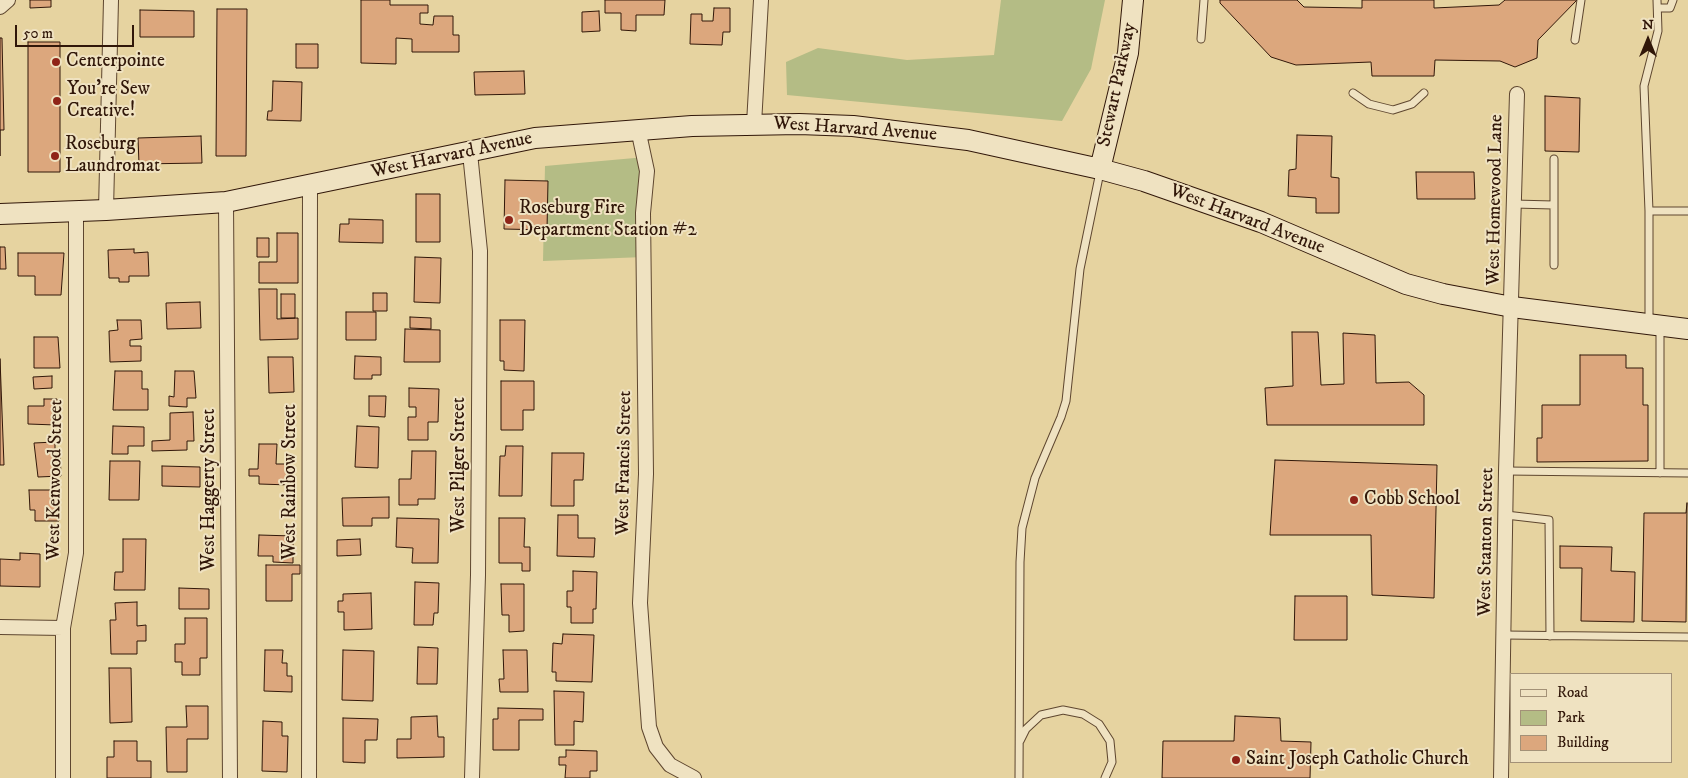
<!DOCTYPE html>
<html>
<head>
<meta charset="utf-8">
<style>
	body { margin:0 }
	#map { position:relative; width:1688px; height:778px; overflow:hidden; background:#e6d3a0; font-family:"IM FELL DW Pica",serif }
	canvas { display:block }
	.legend { position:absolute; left:1510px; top:673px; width:162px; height:90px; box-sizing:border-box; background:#efe2c1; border:1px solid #a39177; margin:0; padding:6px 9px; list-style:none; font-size:15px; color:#311709 }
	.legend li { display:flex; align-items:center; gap:10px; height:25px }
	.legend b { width:25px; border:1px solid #a39177 }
	.north { position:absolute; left:1623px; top:15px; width:50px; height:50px; -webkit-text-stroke:4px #efe2c1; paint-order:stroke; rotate:0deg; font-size:14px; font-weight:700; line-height:20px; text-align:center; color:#311709 }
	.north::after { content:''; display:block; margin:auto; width:18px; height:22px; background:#311709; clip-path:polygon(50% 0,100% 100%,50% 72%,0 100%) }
	.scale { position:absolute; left:15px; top:25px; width:119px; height:22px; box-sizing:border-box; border:2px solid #311709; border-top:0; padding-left:6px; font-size:15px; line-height:18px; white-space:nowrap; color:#311709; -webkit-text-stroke:4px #efe2c1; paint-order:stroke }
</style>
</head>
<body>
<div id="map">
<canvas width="1688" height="778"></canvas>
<ul class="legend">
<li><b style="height:6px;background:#efe2c1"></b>Road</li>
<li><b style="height:14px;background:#b4bc85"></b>Park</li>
<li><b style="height:14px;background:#dca77d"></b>Building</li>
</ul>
<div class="north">N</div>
<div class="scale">50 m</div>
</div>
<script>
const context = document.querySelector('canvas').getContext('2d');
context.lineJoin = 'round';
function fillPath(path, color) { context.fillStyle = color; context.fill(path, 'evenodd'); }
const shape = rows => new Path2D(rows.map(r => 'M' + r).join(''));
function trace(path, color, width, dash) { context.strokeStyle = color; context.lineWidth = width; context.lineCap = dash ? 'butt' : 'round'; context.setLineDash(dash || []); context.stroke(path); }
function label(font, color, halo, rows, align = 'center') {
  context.font = font + ' "IM FELL DW Pica",serif'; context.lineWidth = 4; context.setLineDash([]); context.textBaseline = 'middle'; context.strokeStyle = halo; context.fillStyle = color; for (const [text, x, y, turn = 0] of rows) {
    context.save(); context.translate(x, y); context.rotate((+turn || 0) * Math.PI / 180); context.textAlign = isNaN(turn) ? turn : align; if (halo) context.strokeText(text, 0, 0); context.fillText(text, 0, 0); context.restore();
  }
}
const green = shape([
	[1001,0,1105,0,1091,69,1062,121,787,95,786,62,818,48,907,60,994,55],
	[646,157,644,257,543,261,545,166]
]);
const building = shape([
	[30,0,51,0,51,7,30,8,30,0],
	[361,0,390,0,390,5,428,5,428,13,420,13,420,24,433,25,434,16,453,16,453,35,459,35,459,52,412,52,412,39,396,38,396,64,361,63,361,0],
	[605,0,665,0,664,15,636,15,636,31,621,30,621,13,605,13,605,0],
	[1220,0,1297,0,1304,7,1362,8,1362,0,1434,0,1434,8,1499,5,1505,0,1577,0,1538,40,1537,58,1515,67,1500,61,1435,60,1434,76,1372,76,1371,62,1296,65,1271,57,1220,3,1220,0],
	[714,8,730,8,730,32,723,32,722,45,690,44,691,14,702,14,702,21,713,21,714,8],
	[217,9,247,9,246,156,216,156,217,9],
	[140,10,194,11,194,37,140,37,140,10],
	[599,11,600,31,582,32,582,12,599,11],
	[0,38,2,38,4,130,0,130,0,156,0,38],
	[28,42,60,42,60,172,28,172,28,42],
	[296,44,318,44,318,68,296,68,296,44],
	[524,71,525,94,475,95,474,72,524,71],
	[273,81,302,82,301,121,267,120,268,111,272,111,273,81],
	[1545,96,1580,98,1579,152,1545,151,1545,96],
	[1297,135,1332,136,1331,177,1339,178,1339,213,1316,213,1316,198,1288,196,1289,170,1296,169,1297,135],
	[201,136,202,163,139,164,138,138,201,136],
	[1416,172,1474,172,1475,199,1417,199,1416,172],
	[505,180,548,181,547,230,504,229,505,180],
	[416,194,440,194,440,242,416,242,416,194],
	[349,219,383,220,383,243,339,242,340,224,349,224,349,219],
	[277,233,298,233,298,283,259,283,259,262,277,262,277,233],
	[257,238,269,238,269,257,257,257,257,238],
	[0,247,5,247,6,269,0,269,0,247],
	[134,249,134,253,148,252,149,276,129,276,129,282,119,282,119,278,109,278,108,250,134,249],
	[18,253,64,253,61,295,35,295,35,276,18,276,18,253],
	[415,257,441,258,440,303,414,302,415,257],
	[259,289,277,289,277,319,298,318,298,339,260,340,259,289],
	[373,293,387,293,387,311,373,311,373,293],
	[281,294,295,294,295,318,281,318,281,294],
	[200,302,201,328,167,329,166,303,200,302],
	[346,312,376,312,376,340,346,340,346,312],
	[410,317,431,318,431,329,410,328,410,317],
	[117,320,141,320,142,339,130,340,130,346,141,346,141,361,110,362,109,331,118,330,117,320],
	[500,320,525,320,524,371,504,370,504,361,500,361,500,320],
	[405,329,440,330,440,362,404,362,405,329],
	[1292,332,1318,332,1321,385,1344,384,1343,333,1375,335,1376,383,1409,382,1424,395,1424,425,1267,425,1265,388,1293,386,1292,332],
	[34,337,58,337,60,368,34,368,34,337],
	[1580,355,1626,355,1626,368,1643,368,1643,405,1648,405,1648,461,1537,462,1537,438,1542,438,1542,405,1580,405,1580,355],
	[355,356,381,357,381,375,372,375,372,379,354,379,355,356],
	[268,357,293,357,294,392,269,393,268,357],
	[0,359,4,465,0,465,0,359],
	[115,371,142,371,142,389,148,389,148,410,113,410,115,371],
	[175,371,194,371,196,398,187,398,187,407,169,406,169,396,174,397,175,371],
	[52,376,52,388,34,389,33,377,52,376],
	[501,381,534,381,534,410,523,410,523,430,501,430,501,381],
	[409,388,439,389,438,422,428,422,428,440,408,440,408,417,416,417,416,407,409,407,409,388],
	[369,396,386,396,385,417,369,416,369,396],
	[44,399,57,399,56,425,28,424,28,406,44,406,44,399],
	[193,412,194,441,187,441,187,450,152,451,152,441,170,440,170,413,193,412],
	[113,426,144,427,144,446,128,446,128,454,112,454,113,426],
	[357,426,379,427,378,468,355,467,357,426],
	[55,442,55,451,60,451,61,476,38,477,34,443,55,442],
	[259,444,277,444,276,464,291,464,291,485,259,484,259,476,249,476,249,469,258,469,259,444],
	[506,446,523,446,522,496,499,496,500,456,505,456,506,446],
	[412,451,436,451,435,499,418,499,418,505,399,505,399,479,411,479,412,451],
	[552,453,584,453,583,480,574,480,574,506,551,506,552,453],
	[1275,460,1437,465,1434,598,1372,595,1371,535,1270,535,1275,460],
	[110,461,140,461,139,500,109,500,110,461],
	[162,466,200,467,200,487,162,486,162,466],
	[29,490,51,490,51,499,59,499,59,521,35,521,35,510,30,510,29,490],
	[389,497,389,518,372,518,372,526,343,526,342,498,389,497],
	[1687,503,1686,622,1642,621,1644,513,1686,513,1687,503],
	[558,515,578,515,578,538,595,538,594,557,557,556,558,515],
	[397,518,439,519,438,563,412,563,413,548,396,547,397,518],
	[499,518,525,518,524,547,530,547,530,571,522,571,522,563,499,563,499,518],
	[259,535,293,536,293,563,273,562,273,556,258,556,259,535],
	[123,539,146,539,145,590,114,590,115,572,123,572,123,539],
	[360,539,361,555,337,556,337,540,360,539],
	[1560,546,1612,547,1611,571,1635,572,1634,622,1581,621,1582,568,1560,568,1560,546],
	[20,553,40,554,40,587,0,586,0,559,20,560,20,553],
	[266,565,300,565,300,574,292,574,292,601,266,601,266,565],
	[573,571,597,572,596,609,593,609,593,623,571,623,571,607,567,607,567,591,573,591,573,571],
	[415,582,439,583,438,613,434,613,433,625,414,625,415,582],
	[501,584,524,584,524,631,509,632,509,615,502,615,501,584],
	[179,588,209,589,209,609,179,609,179,588],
	[371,593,372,629,344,630,344,612,338,612,338,601,343,601,343,594,371,593],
	[1295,596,1347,596,1347,640,1294,640,1295,596],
	[137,602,137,626,146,625,146,641,137,641,137,654,111,654,110,620,116,620,115,603,137,602],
	[185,618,207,618,207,658,200,658,200,675,182,675,182,662,175,662,175,644,185,644,185,618],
	[563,634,594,635,592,682,556,681,556,672,552,672,553,643,562,644,563,634],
	[418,647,438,648,437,684,417,684,418,647],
	[265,650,283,650,282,663,287,663,287,676,292,676,292,692,264,691,265,650],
	[343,650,374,651,373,701,342,700,343,650],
	[503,650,527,650,528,692,500,692,499,679,504,679,503,650],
	[109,668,131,668,132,722,110,723,109,668],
	[554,691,584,692,583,722,574,721,574,745,555,745,554,691],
	[186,706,208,706,208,739,187,739,187,772,167,772,166,727,187,727,186,706],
	[498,708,543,709,543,720,519,720,519,750,493,750,493,719,498,719,498,708],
	[437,716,438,737,444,737,444,757,397,758,397,739,411,739,411,717,437,716],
	[1235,716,1280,718,1281,741,1311,742,1310,778,1162,778,1163,741,1234,741,1235,716],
	[343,718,378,719,377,740,365,740,365,763,343,762,343,718],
	[263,721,282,722,282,736,288,736,287,772,262,771,263,721],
	[114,741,137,741,137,761,151,761,151,778,107,778,107,757,114,757,114,741],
	[566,750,597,751,597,771,590,771,590,778,565,778,566,765,559,765,559,757,566,757,566,750]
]);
const service = shape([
	[1658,8,1670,8,1673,0],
	[1201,39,1204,0],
	[1575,40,1581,0],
	[1353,93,1369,104,1393,110,1412,104,1424,93],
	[1554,159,1554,265],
	[1514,204,1553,205],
	[1649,211,1688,211],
	[1649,323,1649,211,1644,86,1658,31,1657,0],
	[1660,328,1660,473],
	[1506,471,1688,473],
	[1506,515,1549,520,1550,636],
	[1504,635,1688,637],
	[1020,741,1026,729,1041,715,1063,710,1083,714,1099,724,1110,741,1112,762,1105,778],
	[1019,778,1020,562,1022,528,1035,478,1061,417,1066,401,1080,269,1100,172]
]);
const minor = shape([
	[0,7,8,0],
	[754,124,761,0],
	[638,129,647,171,643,213,646,474,640,603,649,727,656,747,670,765,694,778],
	[470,153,480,251,478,575,472,778],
	[226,202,230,778],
	[106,210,111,0],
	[0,627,63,628],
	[63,778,63,628,76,553,76,212],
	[309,778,310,186],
	[1501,778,1506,471,1517,94]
]);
const secondary = shape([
	[1100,169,1128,53,1133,0],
	[0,214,106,210,226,202,535,138,692,126,799,124,853,126,968,140,1100,169,1144,181,1261,222,1406,284,1443,294,1512,307,1688,329]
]);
const markers = [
	[56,62,5,"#8f2418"],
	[57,101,5,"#8f2418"],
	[55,156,5,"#8f2418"],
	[509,220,5,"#8f2418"],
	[1354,500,5,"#8f2418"],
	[1236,760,5,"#8f2418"]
];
const poiNames = [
	["Centerpointe",66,62],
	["You're Sew",67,90],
	["Creative!",67,112],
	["Roseburg",65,145],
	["Laundromat",65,167],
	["Roseburg Fire",519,209],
	["Department Station #2",519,231],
	["Cobb School",1364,500],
	["Saint Joseph Catholic Church",1246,760]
];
const streetNames = [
	["Stewart Parkway",1118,85,-78],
	["West Harvard Avenue",855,130,4],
	["West Harvard Avenue",452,156,-12],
	["West Homewood Lane",1496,200,-89],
	["West Harvard Avenue",1247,220,21],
	["West Francis Street",625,463,-89],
	["West Pilger Street",460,465,-90],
	["West Kenwood Street",56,480,-89],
	["West Rainbow Street",291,482,-90],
	["West Haggerty Street",210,490,-90],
	["West Stanton Street",1487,542,-89]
];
fillPath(green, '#b4bc85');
fillPath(building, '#dca77d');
trace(building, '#311709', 1);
trace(service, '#5e462f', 9);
trace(minor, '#5e462f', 16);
trace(secondary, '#311709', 22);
trace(service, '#efe2c1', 7);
trace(minor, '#efe2c1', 14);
trace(secondary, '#efe2c1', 20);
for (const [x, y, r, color] of markers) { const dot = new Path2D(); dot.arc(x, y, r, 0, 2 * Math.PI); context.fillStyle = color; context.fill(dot); trace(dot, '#efe2c1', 2); }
label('19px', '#311709', '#efe2c1', poiNames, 'left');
label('19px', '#311709', '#efe2c1', streetNames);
</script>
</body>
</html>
